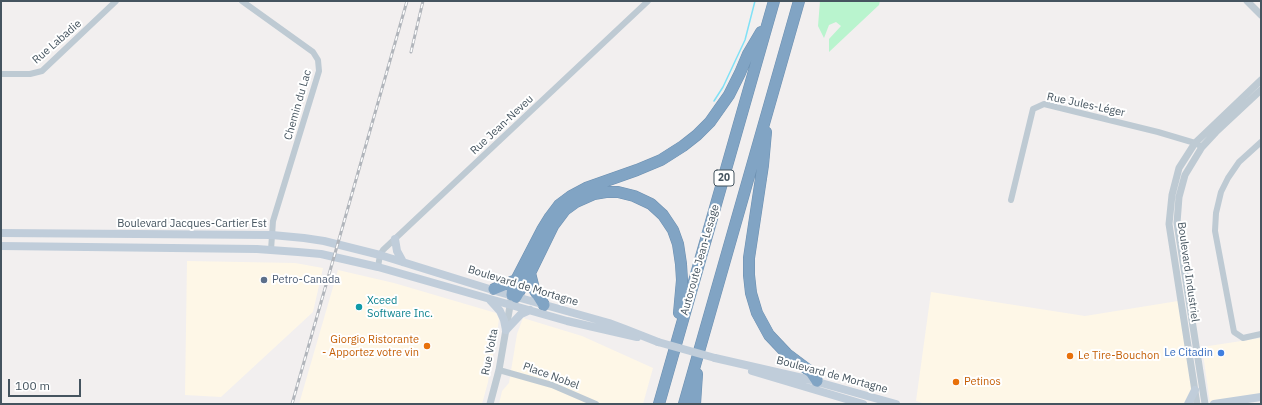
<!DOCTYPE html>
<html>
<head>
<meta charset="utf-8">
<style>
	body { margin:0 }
	#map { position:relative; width:1262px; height:405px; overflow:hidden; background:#f2efef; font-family:"IBM Plex Sans",sans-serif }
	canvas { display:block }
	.frame { position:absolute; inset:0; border:2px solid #45545f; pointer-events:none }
	.scale { position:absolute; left:8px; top:379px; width:73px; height:18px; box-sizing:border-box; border:2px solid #45545f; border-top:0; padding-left:5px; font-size:12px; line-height:14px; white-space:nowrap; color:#45545f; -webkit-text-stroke:3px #fff; paint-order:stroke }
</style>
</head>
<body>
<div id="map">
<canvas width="1262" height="405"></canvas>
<div class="frame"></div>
<div class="scale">100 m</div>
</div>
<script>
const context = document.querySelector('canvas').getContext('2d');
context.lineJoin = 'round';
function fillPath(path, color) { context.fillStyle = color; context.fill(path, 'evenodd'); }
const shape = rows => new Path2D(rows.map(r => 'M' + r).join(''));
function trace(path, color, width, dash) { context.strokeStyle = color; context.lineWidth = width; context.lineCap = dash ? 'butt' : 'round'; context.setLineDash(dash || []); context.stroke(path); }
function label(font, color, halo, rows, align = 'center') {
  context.font = font + ' "IBM Plex Sans",sans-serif'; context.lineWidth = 4; context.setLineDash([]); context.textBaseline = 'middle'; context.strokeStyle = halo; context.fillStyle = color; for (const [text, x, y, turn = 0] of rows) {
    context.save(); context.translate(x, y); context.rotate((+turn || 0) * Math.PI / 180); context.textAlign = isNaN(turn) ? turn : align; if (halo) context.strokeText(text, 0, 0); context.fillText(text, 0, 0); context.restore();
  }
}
const commercial = shape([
	[187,261,295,263,323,268,313,312,221,397,185,395],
	[338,270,394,283,496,313,499,319,497,333,488,382,482,404,299,404],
	[931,292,1085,316,1178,301,1193,391,1187,404,926,404,916,401],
	[523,318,582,336,653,368,643,404,499,404,502,391,509,383,517,334],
	[1261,338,1261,394,1210,403,1202,347]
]);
const green = shape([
	[820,1,880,1,879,5,829,52,829,39,841,26,836,22,829,25,824,38,818,26]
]);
const stream = shape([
	[714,101,723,87,745,40,755,1]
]);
const minor = shape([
	[242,1,313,52,318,60,319,71,273,221,271,250],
	[1,74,30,74,42,71,116,1],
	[1261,142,1239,162,1228,178,1221,192,1216,213,1215,231,1234,332,1243,338,1261,334],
	[1011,200,1033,109,1044,104,1158,132,1195,143,1202,147],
	[378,267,380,255,383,250,648,1],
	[499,370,552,385,596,404]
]);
const tertiary = shape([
	[1247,1,1261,15],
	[490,404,499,370,511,300],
	[1197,404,1169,224,1172,195,1179,168,1195,143,1261,80],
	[1205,404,1177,223,1179,197,1185,175,1202,147,1216,132,1261,90]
]);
const secondary = shape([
	[1,233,272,235,304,238,324,241,380,255,499,292,609,323,625,329,658,342],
	[395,239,397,251,403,262],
	[1,246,257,249,298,252,321,254,378,267,567,321,637,337],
	[490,300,500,311,504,320,506,330],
	[506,330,521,314,530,310],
	[715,358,807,379,896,404],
	[752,371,863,404],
	[1188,404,1195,390],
	[1214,404,1261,397]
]);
const motorway = shape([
	[766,132,763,165,749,258,749,275,751,293,757,313,769,335,787,354,811,372,817,381],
	[530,273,534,289,544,305],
	[494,289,516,280],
	[512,295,513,286,542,230,550,217,559,205,571,196,586,188,637,170,661,160,683,146,697,135,710,122,729,95,740,73,748,54,761,32],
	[516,297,530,273,553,226,565,210,576,202,594,194,606,192,618,192,634,196,651,204,663,215,673,230,678,244,681,264,682,280,679,313],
	[659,404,774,1],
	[684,404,799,1],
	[695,404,697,374]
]);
const rail = shape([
	[411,52,423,1],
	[292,404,407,1]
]);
const secondaryBridge = shape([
	[658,342,715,358]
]);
const markers = [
	[264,280,4,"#5c6f8a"],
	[359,307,4,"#0f9aa8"],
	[427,346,4,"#e8710a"],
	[1221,353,4,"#3f7fe0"],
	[1070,356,4,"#e8710a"],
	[956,382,4,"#e8710a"]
];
const shields = [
	[724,178,20]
];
const shieldNames = [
	["20",724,178]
];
const streetNames = [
	["Rue Labadie",57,42,-41],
	["Chemin du Lac",298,105,-74],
	["Rue Jules-Léger",1086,105,12],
	["Rue Jean-Neveu",502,125,-43],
	["Boulevard Jacques-Cartier Est",192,224],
	["Autoroute Jean-Lesage",700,260,-74],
	["Boulevard Industriel",1188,272,82],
	["Boulevard de Mortagne",523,286,17],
	["Rue Volta",490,352,-79],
	["Boulevard de Mortagne",832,375,15],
	["Place Nobel",551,376,20]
];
const serviceNames = [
	["Petro-Canada",272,280]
];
const cultureNames = [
	["Xceed",367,301],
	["Software Inc.",367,314]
];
const foodNames = [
	["Giorgio Ristorante",419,340,"right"],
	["- Apportez votre vin",419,353,"right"],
	["Le Tire-Bouchon",1078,356],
	["Petinos",964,382]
];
const shopNames = [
	["Le Citadin",1213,353]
];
fillPath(commercial, '#fef7e7');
fillPath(green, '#b9f4ce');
trace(stream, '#81e1f6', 1.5);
trace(motorway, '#6c8fb0', 12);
trace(minor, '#becad3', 6);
trace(tertiary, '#becad3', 7);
trace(secondary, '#c0cdda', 8);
trace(motorway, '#81a4c4', 11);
trace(rail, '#b1b5bb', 3);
trace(rail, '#fff', 1.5, [4.5]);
trace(secondaryBridge, '#c0cdda', 8);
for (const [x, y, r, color] of markers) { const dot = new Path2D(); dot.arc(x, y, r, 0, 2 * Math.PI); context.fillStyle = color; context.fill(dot); trace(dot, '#fff', 1.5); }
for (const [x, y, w] of shields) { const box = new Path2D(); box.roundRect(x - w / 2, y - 8, w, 16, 3); context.fillStyle = '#fff'; context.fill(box); trace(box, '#45545f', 1); }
label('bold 10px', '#45545f', null, shieldNames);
label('11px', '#45545f', '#fff', streetNames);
label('11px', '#4e5e75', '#fff', serviceNames, 'left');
label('11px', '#0d838f', '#fff', cultureNames, 'left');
label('11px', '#c56008', '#fff', foodNames, 'left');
label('11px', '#366cbe', '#fff', shopNames, 'right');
</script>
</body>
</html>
